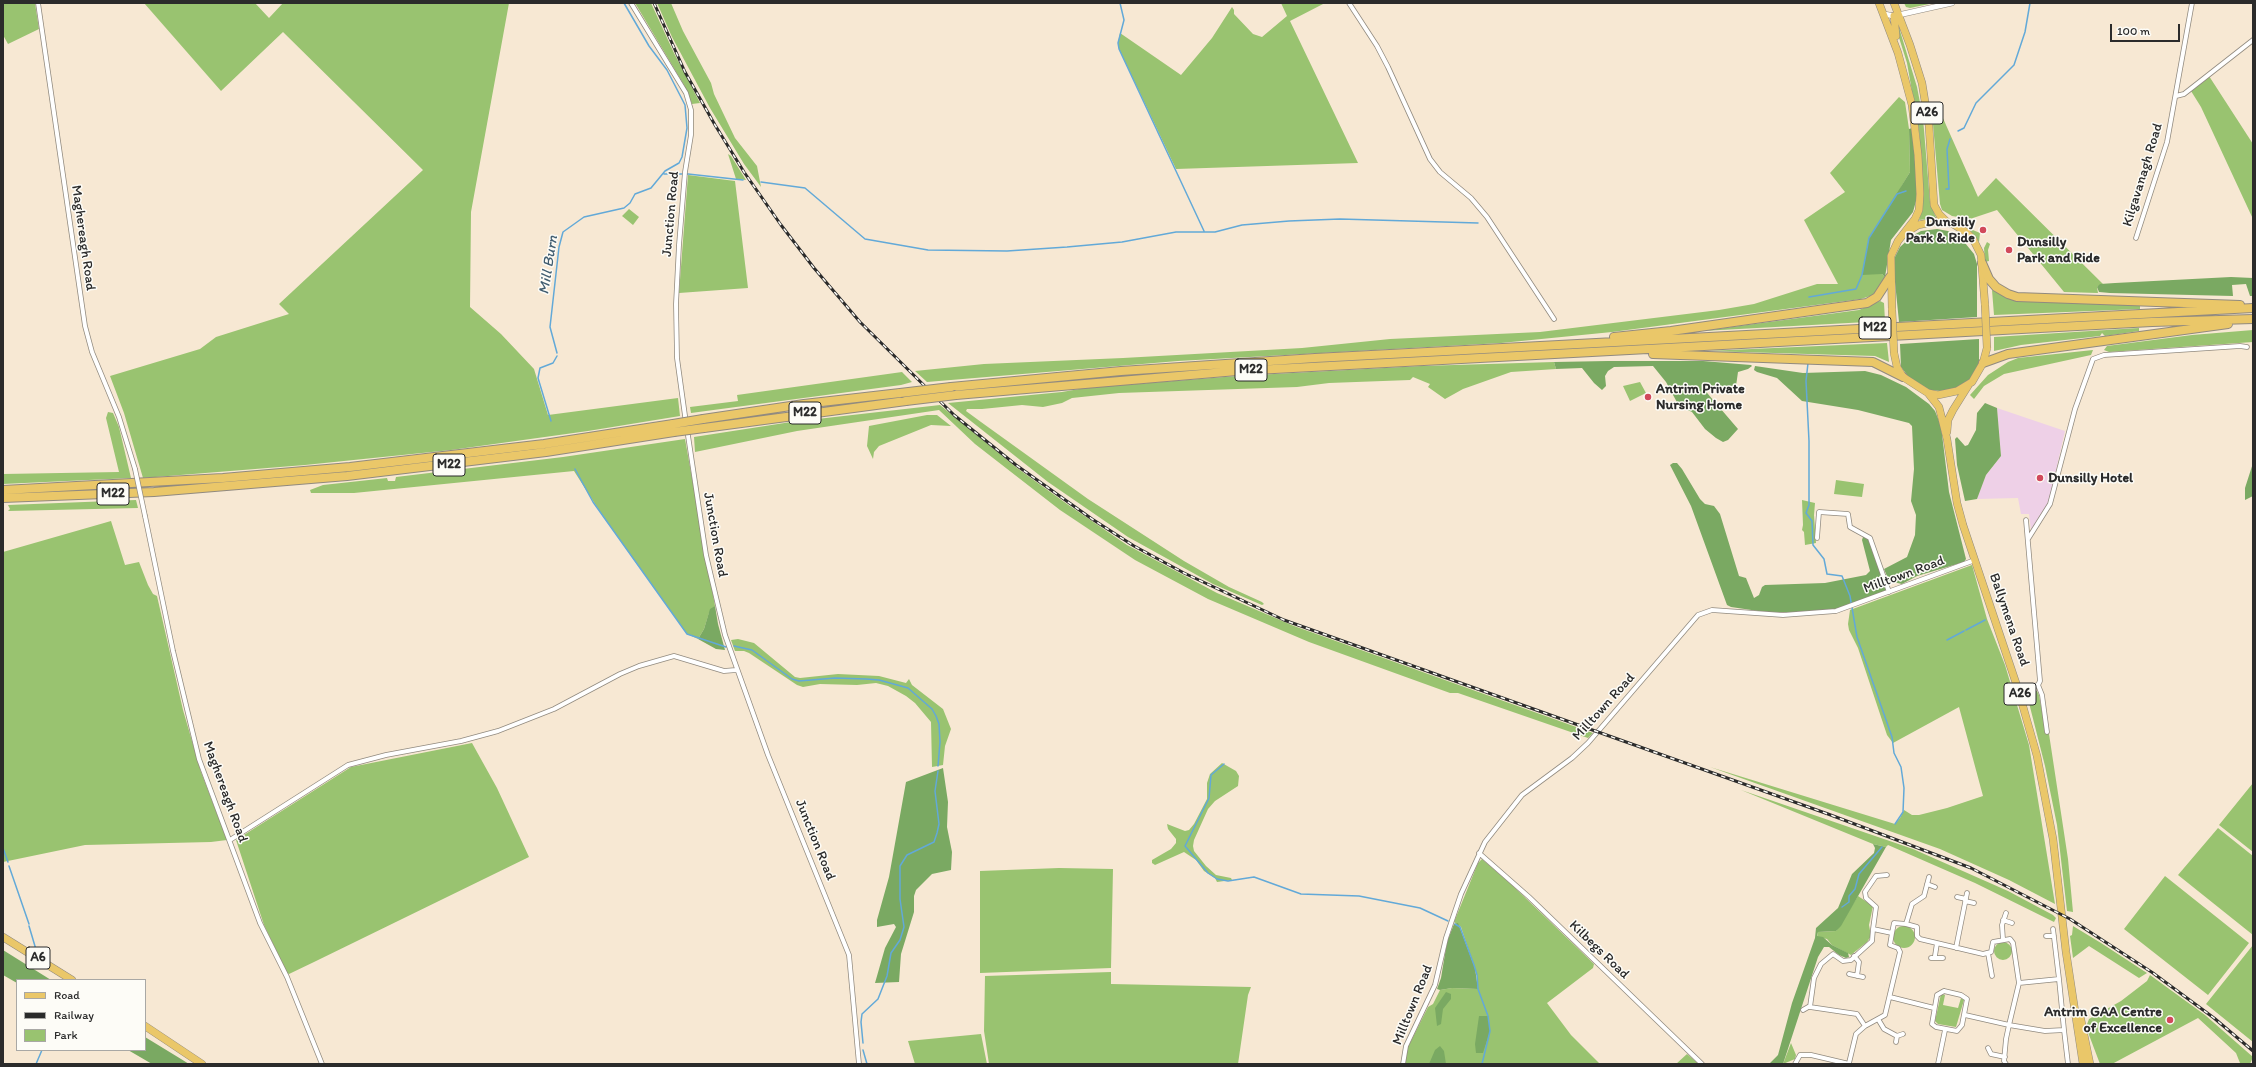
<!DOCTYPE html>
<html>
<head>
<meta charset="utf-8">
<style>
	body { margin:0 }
	#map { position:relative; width:2256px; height:1067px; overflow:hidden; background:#f7e8d3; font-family:Itim,sans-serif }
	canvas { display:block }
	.frame { position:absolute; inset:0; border:4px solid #2b2b2b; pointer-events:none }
	.legend { position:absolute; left:16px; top:979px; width:130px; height:72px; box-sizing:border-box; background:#fdfcf7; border:1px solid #a9a8a5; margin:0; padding:5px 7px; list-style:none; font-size:12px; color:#2b2b2b }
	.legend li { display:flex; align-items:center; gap:8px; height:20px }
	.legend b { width:20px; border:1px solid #a9a8a5 }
	.scale { position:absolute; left:2110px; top:24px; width:70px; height:18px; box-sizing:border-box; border:2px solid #2b2b2b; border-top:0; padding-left:5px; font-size:12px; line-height:14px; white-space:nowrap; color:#2b2b2b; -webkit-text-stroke:3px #fdfcf7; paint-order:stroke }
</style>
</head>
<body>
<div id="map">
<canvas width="2256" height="1067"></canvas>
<div class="frame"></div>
<ul class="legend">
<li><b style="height:5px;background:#eac769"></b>Road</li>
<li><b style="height:5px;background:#2b2b2b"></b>Railway</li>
<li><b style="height:11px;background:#99c370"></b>Park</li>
</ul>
<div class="scale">100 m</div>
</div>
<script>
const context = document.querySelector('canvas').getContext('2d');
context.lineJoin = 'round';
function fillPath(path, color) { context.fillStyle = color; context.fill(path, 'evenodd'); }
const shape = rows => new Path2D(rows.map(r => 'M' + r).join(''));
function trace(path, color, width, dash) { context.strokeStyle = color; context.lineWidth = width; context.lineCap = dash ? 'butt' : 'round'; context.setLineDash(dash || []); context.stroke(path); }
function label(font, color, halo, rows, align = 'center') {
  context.font = font + ' Itim,sans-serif'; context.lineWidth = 3; context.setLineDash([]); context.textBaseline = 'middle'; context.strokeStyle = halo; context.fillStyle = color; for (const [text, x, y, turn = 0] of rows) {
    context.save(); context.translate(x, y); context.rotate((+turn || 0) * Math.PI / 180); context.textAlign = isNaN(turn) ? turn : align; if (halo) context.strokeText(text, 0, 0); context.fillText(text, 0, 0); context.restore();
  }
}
const built = shape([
	[1997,408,2065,431,2049,501,2031,530,2029,514,2021,514,2018,498,1977,499,1986,475,2001,456]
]);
const green = shape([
	[3,3,35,3,39,29,8,44,3,35],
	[144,3,255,3,269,18,283,3,509,3,471,212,470,307,501,334,534,369,548,415,678,398,680,416,588,431,451,450,305,465,143,478,124,413,110,376,200,349,216,337,289,314,279,304,423,170,283,32,221,91],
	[635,3,651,3,674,53,700,103,692,104,684,85],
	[657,3,671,3,683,31,711,83,714,94,735,138,757,166,761,187,744,164,710,108,672,37],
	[1281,3,1325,3,1290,21,1358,163,1176,169,1119,49,1118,43,1120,33,1181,75,1212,38,1232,7,1234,10,1234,14,1253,34,1262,37,1287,16],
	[1904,3,1934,3,1910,8,1906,7],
	[1897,21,1917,87,1923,118,1930,202,1936,218,1919,220,1923,207,1923,192,1919,131,1907,63,1896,28],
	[2209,76,2253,144,2253,219,2201,107,2191,91],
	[1899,97,1905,102,1909,129,1910,172,1901,187,1882,274,1885,277,1873,295,1861,299,1612,332,1501,343,1178,361,927,382,915,371,984,364,1123,358,1302,348,1390,339,1540,332,1719,310,1754,304,1817,284,1838,284,1804,220,1845,192,1830,173],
	[1935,111,1940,112,1942,116,1978,197,1996,178,2103,284,2097,287,2098,293,2064,292,1997,210,1970,219,1952,216,1942,210,1940,204,1932,113],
	[728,154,731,156,746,180,736,179],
	[688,175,735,181,748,288,679,293],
	[629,209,639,217,633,225,622,216],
	[1968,228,1980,233,1979,242,1974,235],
	[1987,242,1990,244,1988,250,1989,261,1985,262,1984,248],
	[1992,290,2013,300,2140,305,2140,309,1994,315],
	[1880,301,1884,303,1885,321,1702,331,1859,310],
	[2139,328,2139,331,2105,336,2102,333,2100,336,2021,345,1994,351,1994,337],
	[2253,330,2253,342,2109,352,2104,350,2107,346,2192,335],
	[1887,343,1889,362,1875,356,1707,351],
	[2093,350,2091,355,2004,374,1984,386,1974,399,1970,395,1988,375,2008,362,2018,358],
	[1554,362,1556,369,1511,372,1463,389,1445,399,1428,387,1430,384,1413,377,1410,380,1329,383,1297,387,1119,393,1072,398,1062,403,1043,407,1022,405,982,409,967,409,966,411,981,422,1088,499,1184,561,1229,587,1262,602,1264,604,1262,605,1213,584,1128,537,1048,482,948,403,1062,392,1085,388,1237,376,1421,366],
	[902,372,912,382,901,385,691,413,690,407,738,401,737,395],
	[1640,382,1646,393,1630,401,1623,386],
	[940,405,1017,468,1067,504,1127,545,1217,593,1294,626,1593,733,1588,738,1458,693,1450,693,1309,642,1208,599,1135,560,1060,510,975,444,939,410,797,431,695,452,694,437,791,422],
	[108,412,113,413,119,427,131,478,3,484,3,474,119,472,106,418],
	[927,415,937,415,951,426,931,425,879,446,874,452,873,459,867,446,869,426],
	[685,439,715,606,709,613,704,629,698,639,687,634,602,515,574,471,354,493,311,493,310,490,323,485,387,478,388,481,395,481,396,477,563,457],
	[1836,480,1864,484,1862,497,1834,494],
	[136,500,138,508,8,511,10,509,8,505],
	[1802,500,1815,503,1814,515,1816,543,1805,545,1804,532,1802,530,1803,525],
	[111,521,125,565,139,562,148,585,153,594,157,596,183,710,201,772,227,840,211,842,85,845,3,862,3,552],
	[1972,565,1987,619,2005,665,2029,745,2055,904,2009,880,1940,849,1710,767,1895,824,1900,818,1904,810,1912,815,1919,815,1947,808,1983,796,1959,707,1893,743,1887,735,1858,648,1849,630,1848,624,1850,610],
	[738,639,754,643,795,677,800,678,838,674,879,676,906,683,909,679,912,685,943,709,951,729,945,746,943,765,932,767,931,722,915,703,906,696,888,686,876,683,857,685,820,684,803,687,797,685,749,653,744,651,735,651,731,640],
	[2030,691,2037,691,2039,695,2046,733,2049,734,2068,859,2073,912,2067,911,2057,825,2045,766,2028,699],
	[472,743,497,788,529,857,314,962,289,974,287,973,264,925,236,840,351,767],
	[1222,763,1236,771,1239,776,1238,786,1215,801,1208,809,1194,840,1193,846,1194,851,1206,866,1216,875,1231,878,1232,880,1217,882,1215,878,1204,871,1196,860,1184,852,1155,865,1152,863,1152,860,1171,849,1176,843,1176,839,1168,829,1167,824,1185,831,1189,830,1194,824,1207,799,1207,783,1210,774],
	[2253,783,2253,852,2219,825],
	[1741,790,1913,849,2008,891,2053,915,2056,918,2054,922,1975,883,1888,845,1886,847,1873,844],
	[2218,828,2253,856,2253,935,2178,875],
	[1482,859,1512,885,1594,964,1593,968,1547,1003,1571,1035,1600,1064,1404,1064,1408,1047,1428,1007,1433,1004,1440,990,1452,988,1478,989,1477,975,1461,927,1454,922,1478,863],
	[1059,868,1113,869,1111,968,980,973,980,871],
	[2165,876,2249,943,2208,995,2124,929],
	[1858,896,1873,906,1869,925,1871,936,1867,942,1851,955,1832,945,1827,939,1817,937,1818,932,1836,931],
	[2073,926,2101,943,2147,973,2139,978,2089,946,2073,958,2070,936,2072,935],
	'1893 937a11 11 0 1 1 22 0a11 11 0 1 1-22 0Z',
	'1994 951a9 9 0 1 1 18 0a9 9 0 1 1-18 0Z',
	[2253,945,2253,1042,2206,1004],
	[1111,972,1111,984,1251,987,1248,995,1238,1064,989,1064,984,1031,985,976],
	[2150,975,2205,1015,2253,1057,2250,1064,2240,1063,2236,1053,2198,1018,2112,1064,2100,1064,2086,1027,2089,1019,2121,1001,2147,981],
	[1941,994,1945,995,1943,1005,1958,1008,1961,998,1964,1000,1956,1027,1938,1024,1935,1021],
	[981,1034,987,1064,915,1064,908,1041],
	[1791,1043,1796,1055,1795,1059,1783,1064],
	[1687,1054,1694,1060,1699,1064,1676,1064]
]);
const forest = shape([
	[1912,128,1916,173,1916,201,1913,212,1891,240,1885,277,1882,274,1862,275,1869,238,1910,172,1909,129],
	[1937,229,1948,231,1961,238,1974,254,1977,264,1977,317,1899,322,1893,262,1895,257,1900,247,1912,236,1921,231],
	[2231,277,2253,278,2253,296,2250,296,2246,284,2232,285,2233,296,2110,293,2099,292,2097,287,2100,284,2115,283],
	[1979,339,1979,365,1970,379,1957,388,1941,391,1930,390,1911,380,1901,367,1900,344],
	[1608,361,1703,361,1751,365,1752,366,1748,369,1738,372,1736,386,1702,387,1738,429,1728,440,1723,442,1716,438,1705,429,1692,412,1679,406,1666,382,1653,366,1614,367,1608,371,1605,376,1606,386,1602,390,1594,383,1582,368,1556,369,1554,362],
	[1755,366,1803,373,1865,371,1881,375,1906,387,1929,404,1935,411,1941,426,1949,492,1966,559,1964,562,1917,576,1902,584,1889,581,1884,569,1907,557,1915,535,1916,515,1911,501,1914,469,1912,426,1909,423,1858,410,1802,401,1777,378,1757,372,1754,370],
	[1985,403,1997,408,2001,456,1986,475,1977,499,1965,501,1957,465,1955,439,1957,437,1965,446,1968,445,1976,430,1977,413],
	[1673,463,1677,463,1682,469,1700,499,1705,504,1714,506,1720,514,1739,576,1746,578,1754,598,1759,595,1762,587,1765,585,1825,583,1866,575,1870,571,1862,540,1863,537,1866,536,1872,547,1887,591,1836,609,1818,612,1765,612,1731,607,1727,605,1691,506,1670,465],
	[2253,463,2253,496,2245,500,2245,488],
	[715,606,718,624,725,650,716,649,698,639,704,629,710,609],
	[943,768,948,802,947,827,952,852,951,870,932,874,916,890,914,896,914,912,901,954,899,982,875,983,885,948,896,927,894,924,877,927,877,920,889,877,906,782],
	[1873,844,1886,847,1841,926,1836,931,1818,932,1817,936,1823,937,1832,945,1848,953,1849,957,1846,958,1839,955,1829,947,1824,947,1818,957,1783,1064,1769,1064,1778,1055,1792,1003,1815,938,1816,928,1838,908,1852,874,1874,853,1875,848],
	[1458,923,1475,968,1478,989,1452,988,1440,990,1437,989,1441,978,1447,942,1454,924],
	[3,950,51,980,17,980,17,983,3,975],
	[1446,992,1451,994,1451,999,1443,1009,1441,1024,1437,1026,1435,1008],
	[1479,1016,1488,1016,1490,1031,1483,1053,1476,1053,1475,1044],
	[145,1037,181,1059,189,1064,152,1064,128,1050,145,1050],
	[1440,1046,1444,1051,1446,1064,1429,1064,1435,1050]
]);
const stream = shape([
	[1120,3,1124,20,1118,43,1119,49,1204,231],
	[2099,3,2109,3],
	[1958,131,1964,128,1976,103,2014,65,2025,32,2030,3],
	[664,174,688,174,743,180],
	[761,182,805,188,865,239,928,250,1007,251,1067,247,1122,242,1176,232,1215,232,1242,225,1289,221,1340,219,1478,223],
	[1946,189,1949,189,1947,149,1950,139],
	[1809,297,1856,289,1862,275,1869,238,1897,194,1906,191],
	[557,353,550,327,559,247,563,232,584,217,624,208,630,203,635,194,651,188,665,171,679,163,682,157,687,128,685,105,667,70,649,46,624,3],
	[1808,363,1806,381,1809,441,1809,505,1806,513,1812,521,1813,545,1824,559,1827,574,1842,576,1850,596,1857,637,1892,737,1894,753,1901,767,1904,788,1903,812,1895,824],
	[551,421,538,378,540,368,553,363,557,356],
	[575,469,593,502,687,634,726,647],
	[1966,630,1985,620],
	[1947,640,1964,631],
	[734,646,752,650,792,679,799,681,835,678,866,679,879,680,908,688,932,709,936,716,939,724,940,742,938,766],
	[1224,764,1211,775,1209,798,1185,846,1208,873,1217,879,1228,881,1254,877,1301,894,1359,896,1420,908,1448,921],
	[3,848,8,862],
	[9,866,29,924],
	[1842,907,1849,902,1849,896,1855,889,1859,874,1882,847],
	[1455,924,1460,927,1474,965,1477,975,1478,989,1488,1016,1490,1031,1482,1064],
	[29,926,37,953],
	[863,1043,861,1022,862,1014,878,999,887,976,891,953,900,940,904,927,900,899,900,866,907,855,934,842,937,833,939,824,935,791,938,771],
	[863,1050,867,1064],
	[36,1064,42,1050]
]);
const minor = shape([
	[38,3,85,326,92,352,119,417,135,469],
	[631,3,686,93,691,110,691,135,685,172,679,245,676,304,677,358,686,423],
	[1349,3,1377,46,1388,67,1430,159,1440,172,1471,198,1487,217,1554,319],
	[2176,96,2184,94,2253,40],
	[2136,238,2167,142,2192,3],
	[687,429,706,555,725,635,768,755,849,955,859,1064],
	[145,516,173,651,199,759,260,923,287,977,322,1064],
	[1817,538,1819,512,1848,514,1850,527,1870,538,1889,592],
	[2028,539,2050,504,2075,409,2093,359,2104,355,2240,346,2247,347],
	[2038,685,2042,695,2047,732],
	[2018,689,2038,685,2040,681,2026,520],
	[230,840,348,765,386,755,461,741,498,731,554,709,620,674,639,666,674,656,724,671,736,670],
	[1479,853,1529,897,1702,1064],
	[1927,884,1935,887],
	[1957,897,1966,899],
	[1965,901,1974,903],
	[2003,920,2012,923],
	[1906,924,1912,904,1924,896,1929,877],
	[1873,929,1892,933,1890,945,1898,948,1900,952,1885,1015,1865,1026,1857,1014,1810,1007,1814,978,1821,964,1833,954,1843,961,1851,960,1872,941,1873,929],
	[1873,929,1876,907,1866,898,1865,892,1876,876,1887,875],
	[1892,933,1894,923,1906,924,1917,927,1917,936,1920,939,1983,954,1991,952,1993,942,2010,939,2013,943,2019,983,2059,979,2053,929],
	[2046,936,2054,936],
	[2003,940,2002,925,2006,913],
	[1956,948,1967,893],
	[1988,953,1992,976],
	[1854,956,1859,962,1857,976],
	[1935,956,1937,943],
	[1931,958,1943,958],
	[1849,974,1863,977],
	[2059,979,2064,1030],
	[1944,991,1961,995,1967,999,1962,1025,1957,1031,1936,1027,1932,1024,1937,995,1944,991],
	[1890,997,1934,1008],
	[1803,1010,1810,1006],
	[1965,1015,2009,1025,2019,983],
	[1878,1019,1884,1029,1897,1036,1896,1042],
	[1897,1036,1903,1034],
	[1988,1048,1991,1054,2005,1057],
	[1849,1063,1856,1034,1865,1026],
	[1403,1064,1406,1046,1435,985,1446,938,1461,894,1485,842,1522,795,1572,758,1588,743,1698,615,1712,610,1783,615,1836,611,1975,560],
	[1795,1064,1800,1055,1811,1055,1849,1064],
	[1938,1064,1945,1030],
	[2006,1064,2004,1061,2006,1039,2009,1025,2045,1031,2064,1030,2068,1064]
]);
const tertiary = shape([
	[1884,14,1894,16,1952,3]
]);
const primary = shape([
	[3,937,72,980],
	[145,1026,202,1064]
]);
const trunk = shape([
	[1879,3,1898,53,1912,105,1918,155,1920,194,1919,210,1915,219,1898,241,1891,256,1892,310],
	[1894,3,1910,45,1922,83,1929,126,1934,205,1939,214,1947,222],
	[1894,16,1896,36],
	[1910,230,1918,225,1938,221,1953,224,1966,232,1973,239,1981,255,1985,305],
	[1894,353,1897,367,1903,377,1928,393,1938,395,1957,391,1972,382,1983,363,1987,348],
	[1928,393,1939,407,1947,439,1957,503,1963,525,2018,689,2037,756,2053,839,2066,952,2083,1064],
	[1947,432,1948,420,1953,410,1968,386],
	[2080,1015,2090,1064]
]);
const motorway = shape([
	[1982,263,1989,279,1996,287,2008,294,2017,297,2240,305],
	[1614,337,1671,331,1867,303,1877,297,1890,277],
	[1653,354,1873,362,1903,377],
	[1983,363,2008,354,2228,324],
	[951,387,1121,371,1315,358,2253,308],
	[956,395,1237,371,2152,322,2253,319],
	[703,419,804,404,900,393],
	[704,428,906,401],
	[3,490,223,478,350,467,544,444,673,424],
	[3,498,154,492,347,476,546,452,674,432]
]);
const rail = shape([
	[654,3,685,72,715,125,744,172,781,225,814,268,860,322,954,415,1016,465,1092,519,1134,546,1184,573,1284,620,1828,814,1971,868,2070,919,2153,973,2214,1018,2253,1051]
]);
const minorBridge = shape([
	[135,469,145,516]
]);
const trunkBridge = shape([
	[1985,305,1987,348],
	[1892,310,1894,353]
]);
const motorwayBridge = shape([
	[900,393,951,387],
	[906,401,956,395],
	[673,424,703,419],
	[674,432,704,428]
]);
const markers = [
	[1983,230,4,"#d1495b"],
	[2009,250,4,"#d1495b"],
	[1648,397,4,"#d1495b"],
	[2040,478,4,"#d1495b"],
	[2170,1020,4,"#d1495b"]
];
const shields = [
	[1927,113,32],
	[1875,328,32],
	[1251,370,32],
	[805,413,32],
	[449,465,32],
	[113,494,32],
	[2020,694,32],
	[38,958,24]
];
const shieldNames = [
	["A26",1927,113],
	["M22",1875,328],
	["M22",1251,370],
	["M22",805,413],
	["M22",449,465],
	["M22",113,494],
	["A26",2020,694],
	["A6",38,958]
];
const streetNames = [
	["Kilgavanagh Road",2143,175,-73],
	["Junction Road",671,214,-85],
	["Maghereagh Road",83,238,82],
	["Junction Road",715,535,80],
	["Milltown Road",1904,575,-20],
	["Ballymena Road",2009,620,71],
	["Milltown Road",1604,707,-48],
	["Maghereagh Road",225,792,70],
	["Junction Road",815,840,68],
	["Kilbegs Road",1599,950,44],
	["Milltown Road",1413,1005,-68]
];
const poiNames = [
	["Dunsilly",1975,222,"right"],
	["Park & Ride",1975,238,"right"],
	["Dunsilly",2017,242],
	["Park and Ride",2017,258],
	["Antrim Private",1656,389],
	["Nursing Home",1656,405],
	["Dunsilly Hotel",2048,478],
	["Antrim GAA Centre",2162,1012,"right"],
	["of Excellence",2162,1028,"right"]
];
const waterNames = [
	["Mill Burn",549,265,-81]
];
fillPath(built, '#eed0e7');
fillPath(green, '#99c370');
fillPath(forest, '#7aa962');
trace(stream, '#62a9d8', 1.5);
trace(minor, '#918a7f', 5.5);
trace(tertiary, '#918a7f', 6);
trace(primary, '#918a7f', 8);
trace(trunk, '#918a7f', 8);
trace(motorway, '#918a7f', 10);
trace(minor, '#fff', 4);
trace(tertiary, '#fff', 5);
trace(primary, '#eac769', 7);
trace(trunk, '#eac769', 7);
trace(motorway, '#eac769', 8);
trace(rail, '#2b2b2b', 3);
trace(rail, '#fdfcf7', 1.5, [4.5]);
trace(minorBridge, '#918a7f', 5.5, []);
trace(trunkBridge, '#918a7f', 8, []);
trace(motorwayBridge, '#918a7f', 10, []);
trace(minorBridge, '#fff', 4);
trace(trunkBridge, '#eac769', 7);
trace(motorwayBridge, '#eac769', 8);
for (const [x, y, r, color] of markers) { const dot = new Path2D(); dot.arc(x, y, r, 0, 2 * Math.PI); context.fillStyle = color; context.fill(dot); trace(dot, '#fdfcf7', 1.5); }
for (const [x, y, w] of shields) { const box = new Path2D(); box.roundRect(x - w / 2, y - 11, w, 22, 3); context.fillStyle = '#fdfcf7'; context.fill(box); trace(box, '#2b2b2b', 1); }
label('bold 13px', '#2b2b2b', null, shieldNames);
label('14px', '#2b2b2b', '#fdfcf7', streetNames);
label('bold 14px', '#2b2b2b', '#fdfcf7', poiNames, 'left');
label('italic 15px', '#415d70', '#fdfcf7', waterNames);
</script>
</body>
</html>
